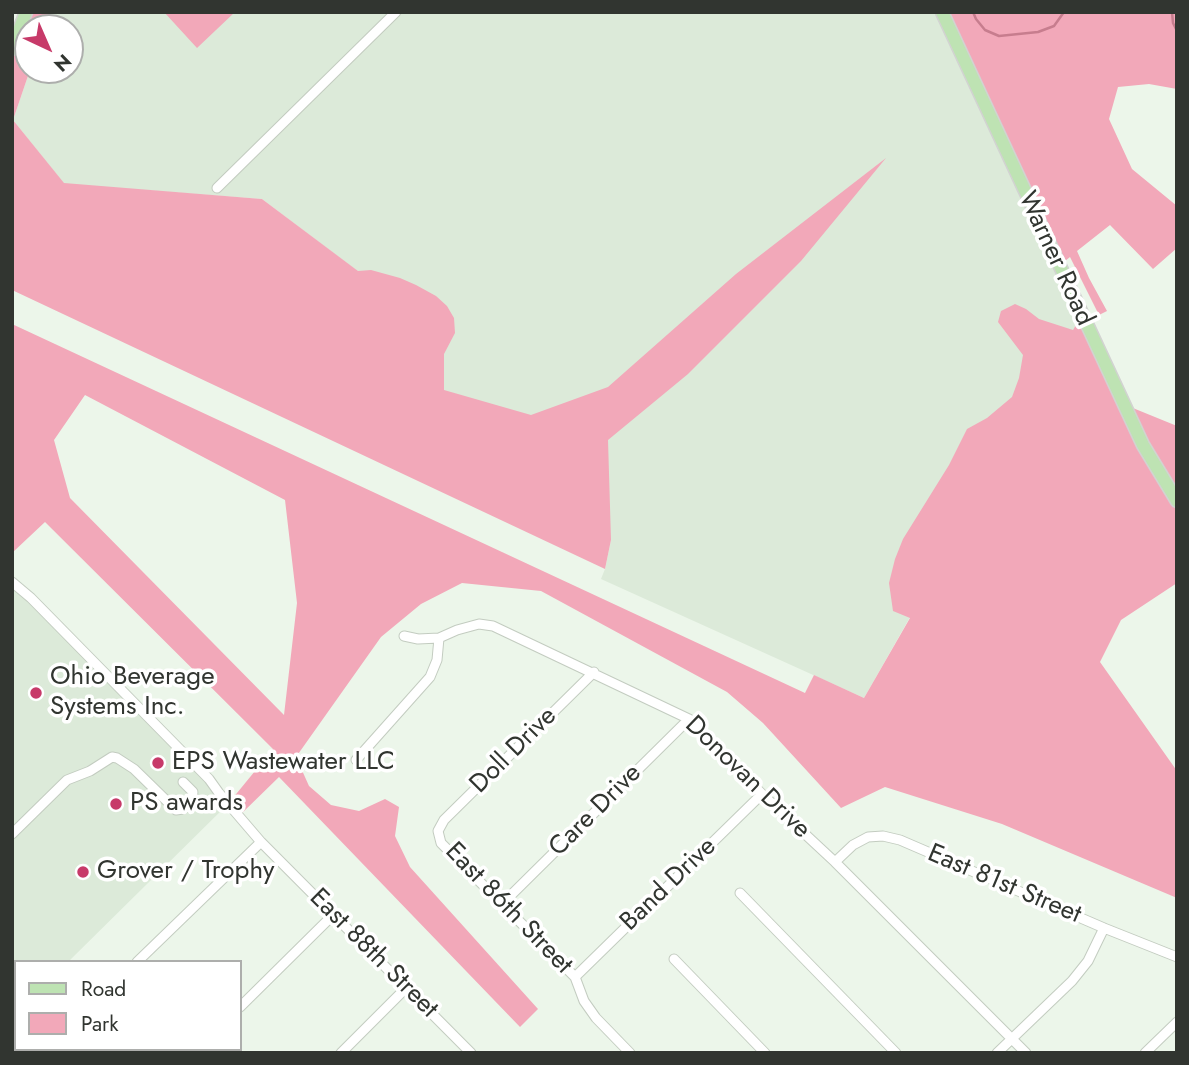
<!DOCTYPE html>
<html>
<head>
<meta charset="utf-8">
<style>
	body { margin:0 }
	#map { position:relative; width:1189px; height:1065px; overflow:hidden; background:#ecf6ea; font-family:Jost,sans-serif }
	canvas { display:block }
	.frame { position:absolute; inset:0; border:14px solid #313530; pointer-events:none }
	.legend { position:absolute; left:14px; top:960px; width:228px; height:91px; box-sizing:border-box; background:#fff; border:2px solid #adaeac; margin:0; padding:9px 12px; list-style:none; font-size:21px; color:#313530 }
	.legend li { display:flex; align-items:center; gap:14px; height:35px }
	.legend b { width:35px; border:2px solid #adaeac }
	.north { position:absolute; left:14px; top:14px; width:70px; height:70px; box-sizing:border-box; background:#fff; border:2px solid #adaeac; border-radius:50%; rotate:136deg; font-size:19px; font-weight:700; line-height:28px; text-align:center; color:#313530 }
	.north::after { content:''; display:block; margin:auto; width:24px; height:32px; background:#c73a69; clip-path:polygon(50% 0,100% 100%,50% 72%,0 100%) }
</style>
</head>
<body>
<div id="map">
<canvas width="1189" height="1065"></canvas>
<div class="frame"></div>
<ul class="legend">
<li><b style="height:9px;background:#bee3b3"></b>Road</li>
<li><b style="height:19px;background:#f2a8b9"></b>Park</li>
</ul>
<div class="north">N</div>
</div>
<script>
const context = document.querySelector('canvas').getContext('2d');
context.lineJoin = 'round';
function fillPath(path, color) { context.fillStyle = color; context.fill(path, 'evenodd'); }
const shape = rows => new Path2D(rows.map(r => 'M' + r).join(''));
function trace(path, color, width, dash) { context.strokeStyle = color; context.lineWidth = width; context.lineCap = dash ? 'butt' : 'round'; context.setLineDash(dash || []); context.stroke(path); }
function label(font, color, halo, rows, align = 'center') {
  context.font = font + ' Jost,sans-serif'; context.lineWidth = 7; context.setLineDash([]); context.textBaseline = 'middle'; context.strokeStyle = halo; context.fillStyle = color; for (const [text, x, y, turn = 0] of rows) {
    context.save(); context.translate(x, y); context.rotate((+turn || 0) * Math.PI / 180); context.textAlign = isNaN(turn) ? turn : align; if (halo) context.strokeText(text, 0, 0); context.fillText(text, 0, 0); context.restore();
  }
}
const built = shape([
	[49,12,942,12,1082,315,864,698,601,579,605,569,611,540,445,446,443,336,262,199,64,184,13,120,30,70,70,70,70,28,44,28],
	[12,582,228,804,68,962,16,962,16,1014,12,1017]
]);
const green = shape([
	[26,12,49,12,44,28,28,28,28,70,30,70,13,120,64,183,262,199,358,271,371,270,400,278,416,285,436,296,447,306,454,318,455,333,444,354,444,390,531,415,608,387,736,274,886,158,801,261,688,374,608,440,611,540,605,569,12,290,12,49],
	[164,12,235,12,197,48],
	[942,12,1177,12,1177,89,1149,84,1118,87,1109,119,1132,169,1177,206,1177,248,1153,269,1110,225,1077,251,1089,278,1107,311,1099,315,1070,257,1059,266],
	[1015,304,1026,309,1039,319,1073,330,1082,315,1123,404,1177,426,1177,583,1121,620,1100,662,1177,771,1177,898,1002,824,885,787,841,808,763,723,727,692,541,591,462,583,421,604,381,637,296,757,309,786,331,805,359,811,385,799,399,807,395,836,410,867,538,1009,520,1027,279,777,239,816,228,804,273,749,45,522,12,553,12,324,805,693,814,675,864,698,910,618,893,611,889,583,895,559,903,539,949,465,967,429,987,418,1012,397,1019,378,1023,355,998,322,1001,311],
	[85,395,285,500,297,603,284,715,70,498,54,440]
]);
const stream = shape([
	[973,12,976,19,985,30,999,36,1038,32,1054,26,1064,12],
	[1172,12,1173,23,1177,31]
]);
const minor = shape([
	[217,188,396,12],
	[12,582,31,598,209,779,219,793,261,842,471,1053],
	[404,636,418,639,439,638,457,630,479,624,493,626,689,719,762,794,835,862,1026,1053],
	[594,672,444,820,438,831,441,843,575,977,584,1001,596,1018,630,1053],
	[356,760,430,677,437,660,439,638],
	[12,834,67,780,90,771,112,757,117,758,134,769,176,810,183,809,192,800,193,792,183,782],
	[835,862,853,845,868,837,883,836,900,840,1104,928,1177,957],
	[740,893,896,1053],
	[503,903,689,719],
	[674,959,765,1053],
	[137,962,261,842],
	[575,977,762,794],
	[240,1007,333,915],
	[12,1051,14,1053],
	[44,1053,48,1049],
	[193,1053,197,1049],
	[341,1053,407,987],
	[997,1053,1072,981,1088,961,1104,928],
	[1145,1053,1177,1022]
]);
const major = shape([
	[942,12,1143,445,1177,501],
	[12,49,26,12]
]);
const markers = [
	[36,693,7,"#c73a69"],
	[158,763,7,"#c73a69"],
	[116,804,7,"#c73a69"],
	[83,872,7,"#c73a69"]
];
const streetNames = [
	["Warner Road",1055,259,65],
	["Doll Drive",514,751,-45],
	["Donovan Drive",747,778,44],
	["Care Drive",596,811,-45],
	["Band Drive",669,885,-44],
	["East 81st Street",1004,885,23],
	["East 86th Street",508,909,46],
	["East 88th Street",373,954,45]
];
const poiNames = [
	["Ohio Beverage",50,678],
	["Systems Inc.",50,708],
	["EPS Wastewater LLC",172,763],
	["PS awards",130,804],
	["Grover / Trophy",97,872]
];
fillPath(built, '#dcead9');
fillPath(green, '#f2a8b9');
trace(stream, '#c77d8e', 2.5);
trace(minor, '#c3ccc0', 11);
trace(major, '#d2d3d1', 15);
trace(minor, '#fff', 9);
trace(major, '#bee3b3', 12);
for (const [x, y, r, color] of markers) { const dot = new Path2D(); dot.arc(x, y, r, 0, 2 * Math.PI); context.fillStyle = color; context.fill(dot); trace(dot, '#fff', 2.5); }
label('26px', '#313530', '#fff', streetNames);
label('26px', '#313530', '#fff', poiNames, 'left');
</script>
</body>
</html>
